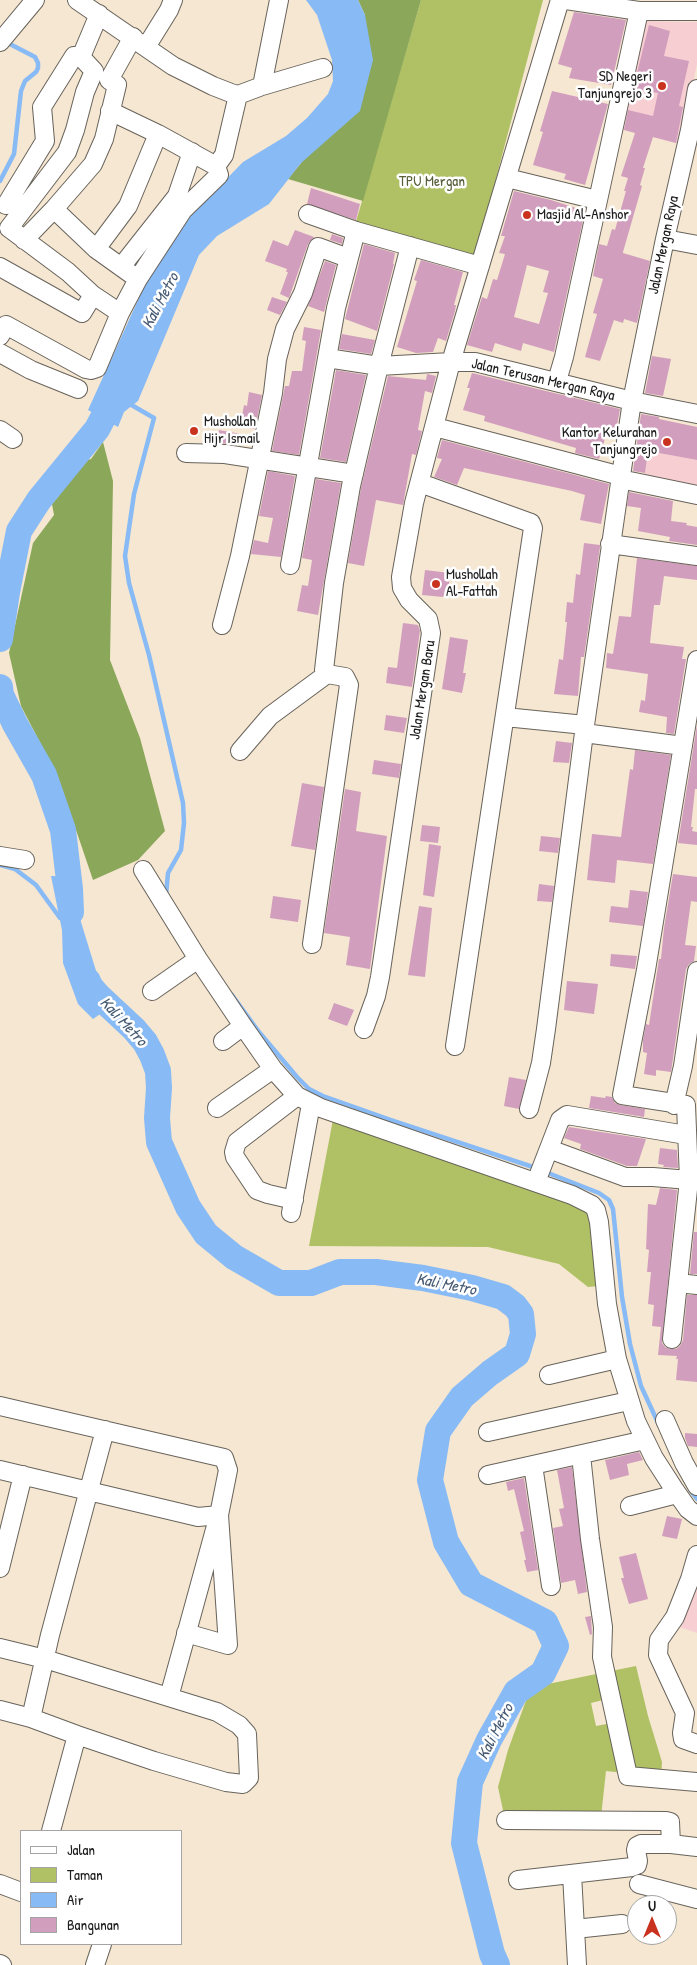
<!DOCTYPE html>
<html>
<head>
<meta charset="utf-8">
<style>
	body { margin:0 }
	#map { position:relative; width:697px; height:1965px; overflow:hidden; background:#f5e7d1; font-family:"Patrick Hand",sans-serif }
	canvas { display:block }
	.legend { position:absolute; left:20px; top:1830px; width:162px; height:115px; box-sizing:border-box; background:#fff; border:1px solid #a4a4a4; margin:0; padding:6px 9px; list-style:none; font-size:15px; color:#1c1c1c }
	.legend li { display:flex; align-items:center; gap:10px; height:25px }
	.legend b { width:25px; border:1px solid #a4a4a4 }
	.north { position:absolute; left:627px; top:1895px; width:50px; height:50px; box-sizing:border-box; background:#fff; border:1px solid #a4a4a4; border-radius:50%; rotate:0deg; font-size:14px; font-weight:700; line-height:20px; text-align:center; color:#1c1c1c }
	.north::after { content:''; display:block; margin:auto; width:18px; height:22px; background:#c8321e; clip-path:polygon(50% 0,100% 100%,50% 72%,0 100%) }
</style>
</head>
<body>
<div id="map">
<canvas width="697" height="1965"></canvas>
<ul class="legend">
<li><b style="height:6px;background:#fff"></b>Jalan</li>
<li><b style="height:14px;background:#afc164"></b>Taman</li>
<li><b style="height:14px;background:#88baf5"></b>Air</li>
<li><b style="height:14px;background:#d29ebe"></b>Bangunan</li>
</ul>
<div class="north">U</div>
</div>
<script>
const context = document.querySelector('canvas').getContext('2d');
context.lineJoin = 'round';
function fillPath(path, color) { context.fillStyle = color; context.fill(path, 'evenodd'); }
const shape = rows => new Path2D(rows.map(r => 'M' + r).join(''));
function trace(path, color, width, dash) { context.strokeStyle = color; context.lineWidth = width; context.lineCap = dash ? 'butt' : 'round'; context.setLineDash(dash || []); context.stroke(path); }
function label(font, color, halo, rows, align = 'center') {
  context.font = font + ' "Patrick Hand",sans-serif'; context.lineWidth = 5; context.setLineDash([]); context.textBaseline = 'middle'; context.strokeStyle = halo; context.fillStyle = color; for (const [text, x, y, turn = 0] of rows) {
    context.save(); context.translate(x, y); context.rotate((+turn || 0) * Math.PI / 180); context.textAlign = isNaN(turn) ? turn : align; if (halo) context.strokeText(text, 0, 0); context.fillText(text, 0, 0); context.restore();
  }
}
const built = shape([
	[645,21,697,22,697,64,680,144,621,129],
	[648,451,697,460,697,489,644,478],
	[697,1585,697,1633,679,1627]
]);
const green = shape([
	[421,0,543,0,475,258,355,225],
	[335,1109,504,1165,598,1199,605,1207,610,1285,588,1287,559,1264,488,1247,309,1246],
	[636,1666,648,1716,662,1762,661,1777,606,1771,601,1817,504,1815,498,1787,508,1750,528,1695,548,1684,601,1673,607,1699,591,1703,596,1726,622,1721,611,1671]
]);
const forest = shape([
	[358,0,421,0,363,201,288,179,301,163,365,15],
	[103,442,113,481,110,660,140,738,165,831,138,860,93,880,58,777,21,706,9,653,33,543,54,515,52,504,61,493,67,466,91,459]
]);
const water = shape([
	[306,0,358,0,365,15,373,60,360,111,301,163,269,204,217,236,199,255,138,401,124,412,118,427,88,410,144,287,172,235,243,162,286,136,307,118,328,94,333,81,332,60,317,15],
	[51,876,73,877,77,909,97,974,119,1001,93,1019,78,1004,63,963,62,930]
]);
const stream = shape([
	[0,181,14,154,21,91,25,81,36,72,38,68,38,63,35,57,6,42],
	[128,403,154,418,134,494,125,556,129,583,149,655,183,803,184,823,181,850,168,873,166,895],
	[0,865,15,869,36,885,60,918,66,917],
	[232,995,259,1032,297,1077,309,1089,323,1096,391,1120,536,1168],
	[543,1171,599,1193,609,1200,613,1209,622,1297,630,1344,641,1386,659,1425],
	[691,1491,697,1499]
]);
const river = shape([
	[0,639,7,592,19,531,39,500,97,429,119,388],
	[0,687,1,695,15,724,44,775,63,830,70,889,71,912],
	[88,981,90,988,134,1029,145,1042,152,1055,158,1071,159,1088,157,1118,159,1142,188,1207,206,1234,234,1257,279,1283,311,1283,340,1272,376,1272,423,1278,472,1288,503,1297,515,1306,521,1314,523,1334,517,1354,490,1373,462,1397,438,1431,430,1480,446,1542,471,1584,545,1622,556,1646,543,1673,516,1692,489,1740,470,1782,464,1843,492,1954,497,1965]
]);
const building = shape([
	[574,12,626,20,611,85,569,78,572,68,558,64],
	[649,25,670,31,664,56,689,61,679,106,683,107,676,143,653,137,643,168,645,168,640,185,642,186,623,252,623,253,650,261,637,323,624,319,623,323,614,320,600,361,585,357,597,314,593,313,603,279,593,276,599,244,607,246,612,229,615,230,626,191,624,191,628,178,621,176,635,133,624,130,628,110,653,116,658,93,633,89],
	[552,91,608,104,585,185,564,179,566,174,533,165,543,132,540,131],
	[311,188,360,204,356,220,307,204],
	[514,191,551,200,585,211,554,352,523,343,521,351,495,343,492,352,467,345,482,297,487,299,493,279,497,280,505,254,499,253,505,236,501,236],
	[527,265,549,271,543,292,548,293,539,324,514,317],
	[295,230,314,237,308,244,289,298,280,294,288,272,286,272,287,269,265,261,273,240,288,246],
	[332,234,343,238,342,244,330,240],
	[364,244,395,253,393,264,394,264,377,331,345,319],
	[421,260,463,272,454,305,456,305,455,311,446,341,438,338,433,352,416,353,397,347,417,281,414,280],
	[325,261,336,265,324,312,308,306],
	[272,297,287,302,280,315,267,310],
	[304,327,321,330,299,455,272,451,285,386,289,386,292,371,302,371,306,341,302,340],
	[342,334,375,340,371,354,339,349],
	[652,356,671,359,663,396,645,393],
	[336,370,366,375,346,462,320,458],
	[472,373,620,409,615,437,606,435,599,459,575,453,576,448,484,421,485,416,463,410,470,388,467,388],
	[427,374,436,376,432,393,425,391,418,430,422,431,416,455,412,454,403,505,376,500,364,566,348,563,361,488,388,376,426,380],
	[249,392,262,395,255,429,240,427,244,405,247,406],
	[641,414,659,417,659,419,697,427,697,460,648,451,645,473,633,471],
	[219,430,241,434,239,445,217,443],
	[442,440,609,484,601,524,580,520,585,495,572,491,464,468,457,485,434,477,442,459,437,458],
	[268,471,295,476,281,557,251,554,254,540,268,543,273,518,259,516],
	[316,479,341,483,318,615,297,611,302,585,308,586,312,560,302,558],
	[629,492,673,501,671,521,687,523,686,525,697,527,697,545,669,541,670,537,638,531,641,508,627,506],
	[584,543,600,545,600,547,584,657,581,657,578,696,554,694,559,659,563,660,567,622,565,622,567,602,573,603,576,574,580,575],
	[637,558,697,566,697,580,664,576,660,605,654,605,650,643,684,647,682,659,686,659,674,734,666,733,667,717,639,712,641,700,645,701,648,674,606,668,607,653,613,654,619,616,631,617],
	[425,570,450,573,448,596,443,596,443,597,422,595],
	[403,623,418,625,420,631,412,687,386,683,388,667,397,668],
	[450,637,468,640,463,673,466,673,462,693,442,689],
	[386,715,407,718,404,733,384,730],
	[697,725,697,789,695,789,691,827,693,827,692,831,697,832,697,845,678,843],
	[556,741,572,743,569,763,553,762],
	[635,750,671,755,653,864,617,860,615,883,587,880,592,834,621,837,630,769,633,770],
	[374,760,401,764,399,778,372,774],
	[302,783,324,787,315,850,291,846],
	[345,789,361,792,356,831,387,836,370,969,346,965,350,937,324,933],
	[422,825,440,827,438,843,420,841],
	[541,836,560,838,558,853,539,851],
	[429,844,441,846,434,897,423,895],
	[673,874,697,877,697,902,691,901,685,945,696,946,694,961,689,964,686,969,671,1072,656,1070,656,1076,644,1074,647,1053,643,1052,643,1040,646,1024,649,1025,659,959,661,959,664,928],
	[539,884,554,886,552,902,537,901],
	[630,890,648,892,643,926,609,922,611,906,628,908],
	[273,896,301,900,298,922,270,918],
	[419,906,432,908,425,977,408,975],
	[611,954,637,956,635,969,610,966],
	[567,981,598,984,594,1014,564,1010],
	[334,1003,354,1010,347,1026,328,1019],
	[509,1077,526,1080,519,1109,504,1106],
	[591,1096,605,1098,606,1096,612,1097,615,1103,620,1105,645,1109,644,1117,589,1108],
	[569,1127,646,1139,637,1166,627,1166,580,1149,581,1144,564,1138],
	[660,1148,677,1150,678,1168,663,1167,664,1165,658,1164],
	[660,1188,677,1190,662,1343,665,1347,670,1349,676,1349,680,1346,683,1340,687,1295,697,1295,697,1382,676,1380,678,1359,676,1359,677,1356,658,1355,661,1327,652,1326,654,1305,648,1304,651,1272,647,1272,649,1250,646,1249,648,1204,656,1205],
	[694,1232,697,1232,697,1274,690,1274],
	[685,1433,697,1434,697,1447,688,1446,685,1438],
	[639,1452,643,1460,627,1464,629,1475,610,1480,605,1460],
	[572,1467,587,1592,578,1594,575,1580,561,1583,553,1528,563,1526,559,1509,564,1508,557,1470],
	[524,1478,538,1570,527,1572,524,1560,526,1560,520,1532,524,1531,514,1489,508,1491,506,1482],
	[667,1516,682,1519,677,1539,662,1536],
	[636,1553,648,1599,629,1604,621,1578,624,1578,619,1557],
	[591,1616,592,1634,590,1635,585,1617]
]);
const minor = shape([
	[77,0,173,66,213,86,231,93,238,95,262,86,323,68],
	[566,0,639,11,697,11],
	[99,14,81,57,94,71,85,92,75,130,67,152,9,228,68,272,93,295,120,313],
	[0,42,35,0],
	[146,47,169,10,173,0],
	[262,86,279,0],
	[110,111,158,134,216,166,224,155,238,95],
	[507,178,597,200],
	[6,205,45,141,42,107,74,56,81,57],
	[54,209,96,249,131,274],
	[308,214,356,231,480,266],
	[665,239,697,245],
	[24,240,54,209,93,164,104,139,117,85,109,80,133,37],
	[96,249,128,206,158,134],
	[0,267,82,313,93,295],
	[121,267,177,196,192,152],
	[0,336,6,325,86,369,91,370,97,368,120,313,138,279,183,210,219,175,216,166],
	[0,353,31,370,78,389],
	[327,358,379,366,451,362,475,362,632,401,697,414],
	[557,381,564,357,639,11],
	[435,427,621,476,632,401,665,239,690,130,697,89],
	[0,430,13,439],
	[186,453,225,454,354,474],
	[620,479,697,495],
	[420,483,531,523,533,528,455,1046],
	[610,544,697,556],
	[290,565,336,308,356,231],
	[222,625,240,556,273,393,277,359,285,329,303,293,318,247,348,258],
	[505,717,585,725],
	[584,733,683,746],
	[240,751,270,716,327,674],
	[0,856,25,860],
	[143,870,198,959,243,1026,273,1069,297,1096,321,1108,572,1195,592,1205,596,1210,599,1222,607,1304,617,1359,636,1421,654,1458,674,1489,688,1509,697,1516],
	[312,944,349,685,345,677,327,674,324,670,334,583,351,486,379,366,410,246],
	[152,991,198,959],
	[364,1029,376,996,380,977,431,633,428,619,409,600,402,588,401,577,414,503,451,362,560,0],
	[223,1041,243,1026],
	[674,1105,683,1066,697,971],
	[217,1108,273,1069],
	[529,1109,541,1063,546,1029,585,725,621,476],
	[549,1149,625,1177,653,1177,689,1180],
	[536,1182,560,1120,567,1115,686,1135],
	[294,1200,268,1194,257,1190,235,1157,234,1152,237,1142,297,1096],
	[291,1213,311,1104],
	[678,1283,697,1285],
	[672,1339,689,1180,686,1105,622,1095,646,970,697,660],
	[549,1375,617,1359],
	[0,1406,224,1458,228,1470,219,1515,198,1517,0,1470],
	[665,1420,684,1463,697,1486],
	[488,1432,624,1402],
	[581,1455,590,1539,603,1627,602,1657,628,1776,697,1782],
	[533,1465,551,1586],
	[488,1475,645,1440],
	[630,1506,677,1494],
	[697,1555,690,1579,675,1617,659,1640,658,1655,685,1713,682,1733,683,1739,697,1744],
	[0,1568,23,1475],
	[0,1648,45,1659,217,1712,239,1725,247,1734,249,1778,243,1784,226,1782,154,1761,77,1735,51,1831],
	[169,1697,180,1657,219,1515,228,1645,186,1633],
	[0,1710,31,1718,77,1735],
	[31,1718,50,1635,105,1430],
	[506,1820,666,1821,670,1822,671,1844],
	[572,1874,577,1965],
	[518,1880,632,1867,637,1865,638,1861,636,1850,637,1846,641,1844,671,1844,697,1847],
	[0,1884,21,1892],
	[639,1884,697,1899],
	[575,1929,622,1924],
	[0,1964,2,1965],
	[95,1965,102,1944]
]);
const markers = [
	[662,86,5,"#c8321e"],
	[527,215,5,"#c8321e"],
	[194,431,5,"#c8321e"],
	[667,442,5,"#c8321e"],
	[436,584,5,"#c8321e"]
];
const poiNames = [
	["SD Negeri",652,77,"right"],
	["Tanjungrejo 3",652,94,"right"],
	["Masjid Al-Anshor",537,215],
	["Mushollah",204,422],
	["Hijr Ismail",204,439],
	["Kantor Kelurahan",657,433,"right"],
	["Tanjungrejo",657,450,"right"],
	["Mushollah",446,575],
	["Al-Fattah",446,592]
];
const parkNames = [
	["TPU Mergan",432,182]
];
const streetNames = [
	["Jalan Mergan Raya",664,245,-78],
	["Jalan Terusan Mergan Raya",543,380,13],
	["Jalan Mergan Baru",423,690,-81]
];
const waterNames = [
	["Kali Metro",161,301,-62],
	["Kali Metro",123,1022,47],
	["Kali Metro",446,1285,11],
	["Kali Metro",496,1732,-63]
];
fillPath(built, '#f7cfd2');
fillPath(green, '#afc164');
fillPath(forest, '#8ba75a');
fillPath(water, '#88baf5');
trace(stream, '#88baf5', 4.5);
trace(river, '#88baf5', 26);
fillPath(building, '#d29ebe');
trace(minor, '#68635b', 20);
trace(minor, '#fff', 18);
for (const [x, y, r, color] of markers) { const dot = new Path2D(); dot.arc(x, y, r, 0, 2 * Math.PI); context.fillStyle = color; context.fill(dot); trace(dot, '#fff', 2); }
label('15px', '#1c1c1c', '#fff', poiNames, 'left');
label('15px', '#575e39', '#fff', parkNames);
label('15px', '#1c1c1c', '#fff', streetNames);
label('italic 16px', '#475b73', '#fff', waterNames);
</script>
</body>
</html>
